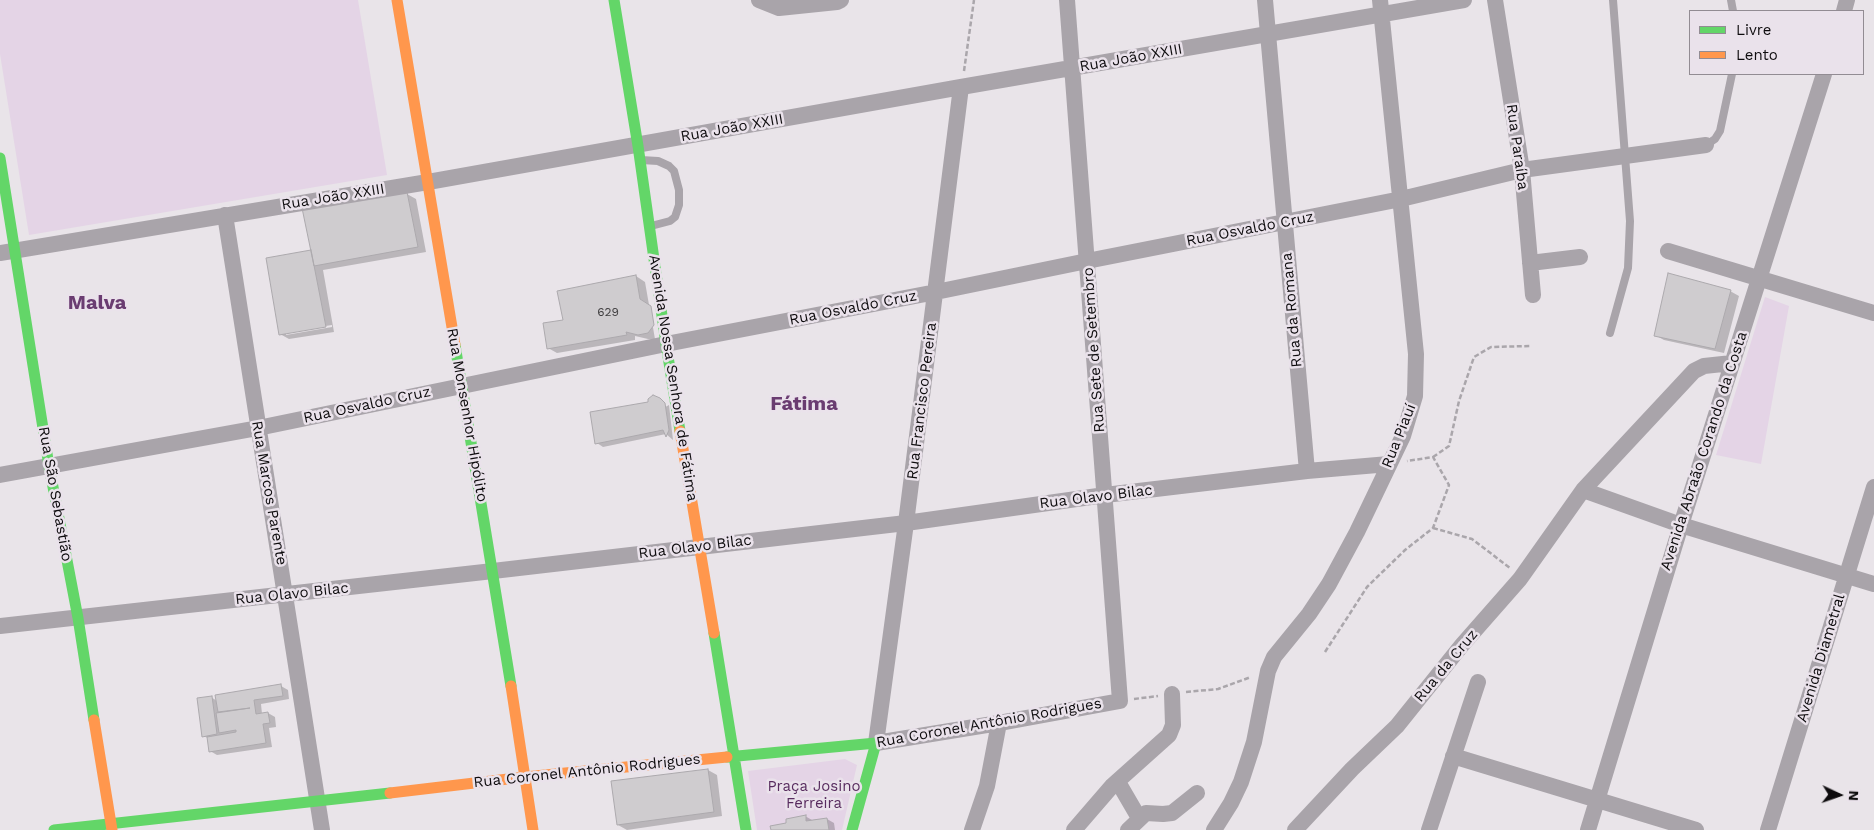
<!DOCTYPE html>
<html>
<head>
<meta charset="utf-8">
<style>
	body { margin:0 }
	#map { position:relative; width:1874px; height:830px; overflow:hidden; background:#e9e4e9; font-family:"Work Sans",sans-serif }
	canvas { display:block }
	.legend { position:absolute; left:1689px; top:10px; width:175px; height:65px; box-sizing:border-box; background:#eae2eb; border:1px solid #928c93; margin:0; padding:6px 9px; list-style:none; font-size:15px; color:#0e0c0e }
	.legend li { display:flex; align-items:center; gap:10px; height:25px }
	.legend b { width:25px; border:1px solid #928c93 }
	.north { position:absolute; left:1814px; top:770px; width:50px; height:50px; -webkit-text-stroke:4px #eae2eb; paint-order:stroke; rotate:93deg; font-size:14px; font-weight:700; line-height:20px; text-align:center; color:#0e0c0e }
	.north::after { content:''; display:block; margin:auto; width:18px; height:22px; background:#0e0c0e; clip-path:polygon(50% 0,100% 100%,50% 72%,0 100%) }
</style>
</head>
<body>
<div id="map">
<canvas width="1874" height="830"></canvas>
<ul class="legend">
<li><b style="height:6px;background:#63d668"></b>Livre</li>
<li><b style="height:6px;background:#ff974d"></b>Lento</li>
</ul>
<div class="north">N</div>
</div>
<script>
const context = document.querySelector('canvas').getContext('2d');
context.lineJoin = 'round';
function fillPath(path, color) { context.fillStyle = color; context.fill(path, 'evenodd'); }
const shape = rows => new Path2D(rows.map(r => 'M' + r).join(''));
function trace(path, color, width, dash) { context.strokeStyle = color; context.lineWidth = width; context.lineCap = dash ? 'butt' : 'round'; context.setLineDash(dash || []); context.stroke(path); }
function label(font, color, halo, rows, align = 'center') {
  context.font = font + ' "Work Sans",sans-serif'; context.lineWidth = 5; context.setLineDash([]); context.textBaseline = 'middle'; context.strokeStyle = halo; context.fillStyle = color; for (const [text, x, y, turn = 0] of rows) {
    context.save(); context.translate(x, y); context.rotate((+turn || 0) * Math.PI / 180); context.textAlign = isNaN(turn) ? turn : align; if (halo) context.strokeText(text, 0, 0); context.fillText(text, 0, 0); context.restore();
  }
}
const green = shape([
	[0,0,358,0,387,175,29,235,0,54],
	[1765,297,1789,306,1761,464,1716,455],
	[845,759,857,765,842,830,757,830,748,771]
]);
const shadow = shape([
	[407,194,416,199,426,252,323,270,334,332,289,339,280,334,313,251],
	[332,325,332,327,286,335,286,332],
	[636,276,645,282,655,339,648,339,635,336,635,340,557,353,548,348,564,321],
	[1730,291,1739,296,1724,353,1664,340,1655,335],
	[669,405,673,440,666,434,603,447,597,443],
	[281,686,288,690,289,699,261,704,262,714,268,713,275,717,276,727,269,728,272,747,217,755,210,751,208,738,203,736,211,697,217,701],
	[708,770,717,775,722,816,627,830,618,825],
	[805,816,812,820,827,819,834,823,835,830,772,830]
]);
const building = shape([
	[407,192,418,247,314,266,302,208,407,192],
	[311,250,326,327,279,335,266,258,311,250],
	[1668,273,1731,290,1715,349,1654,336,1668,273],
	[636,275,640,299,651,306,654,325,648,333,638,335,626,332,627,335,547,349,543,323,563,320,557,291,636,275],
	[653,395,660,398,665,403,669,430,666,437,663,430,595,444,590,412,648,402,648,399,653,395],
	[281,684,283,696,254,700,256,714,268,712,270,723,263,724,266,743,209,752,207,737,236,732,236,730,219,733,216,713,250,708,218,712,215,695,281,684],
	[212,696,217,734,202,737,197,698,212,696],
	[708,769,714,812,617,825,611,781,708,769],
	[806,815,806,821,827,818,829,830,771,830,770,826,786,823,786,819,806,815]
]);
const path = shape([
	[964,71,974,0],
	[1433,457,1449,446,1459,401,1474,357,1491,347,1531,346],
	[1433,528,1472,539,1510,568],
	[1325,652,1367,587,1405,550,1433,528,1449,485,1433,457,1407,461],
	[1186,692,1218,689,1251,677],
	[1134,699,1158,696]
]);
const lane = shape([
	[1731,0,1733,11],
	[1706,145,1715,139,1720,131,1732,74],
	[641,160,658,161,669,166,674,171,679,190,679,205,675,217,670,221,651,226],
	[1610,333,1628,268,1630,221,1613,0]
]);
const street = shape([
	[759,0,779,8,837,2,841,0],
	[1265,0,1307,471],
	[1495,0,1522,170,1533,295],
	[1844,11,1847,0],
	[961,87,906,523,876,743,999,723,1120,701,1067,0],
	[225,215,322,830],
	[1668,251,1874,313],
	[0,253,428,182,961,87,1464,0],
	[1530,263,1580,257],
	[0,475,258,428,666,344,936,292,1087,261,1401,199,1522,170,1706,145],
	[1583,490,1681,525,1874,584],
	[0,626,493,571,906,523,1105,495,1307,471,1389,464],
	[1453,756,1696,830],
	[1118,782,1139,818],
	[972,830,987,786,999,723],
	[1074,830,1112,786,1169,735,1173,725,1172,694],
	[1128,830,1146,813,1163,814,1172,813,1197,793],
	[1214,830,1231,803,1241,782,1254,742,1268,671,1274,657,1309,614,1329,584,1357,532,1403,436,1415,396,1416,354,1380,0],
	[1295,830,1352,769,1397,726,1462,645,1520,579,1583,490,1694,371,1704,366,1732,363],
	[1429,830,1478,682],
	[1588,830,1681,525,1824,74],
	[1768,830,1874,487]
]);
const fast = shape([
	[614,0,638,146,666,344,680,431],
	[0,158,49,466,78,618,94,720],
	[455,345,511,686],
	[714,633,746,830],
	[727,757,876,743,852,830],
	[54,830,390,793]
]);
const slow = shape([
	[397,0,455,345],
	[680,431,714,633],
	[511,686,533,830],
	[94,720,112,830],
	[390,793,525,777,727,757]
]);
const numberNames = [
	["629",608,312]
];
const streetNames = [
	["Rua João XXIII",1131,58,-10],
	["Rua João XXIII",732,128,-10],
	["Rua Paraíba",1517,147,82],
	["Rua João XXIII",333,197,-9],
	["Rua Osvaldo Cruz",1250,229,-11],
	["Rua Osvaldo Cruz",853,308,-11],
	["Rua da Romana",1292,310,-95],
	["Rua Sete de Setembro",1094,350,-94],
	["Avenida Nossa Senhora de Fátima",673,378,81],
	["Rua Francisco Pereira",922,401,-83],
	["Rua Osvaldo Cruz",367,405,-12],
	["Rua Monsenhor Hipólito",467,415,80],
	["Rua Piauí",1399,436,-68],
	["Avenida Abraão Corando da Costa",1704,451,-72],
	["Rua Marcos Parente",269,493,80],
	["Rua São Sebastião",55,494,80],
	["Rua Olavo Bilac",1096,497,-7],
	["Rua Olavo Bilac",695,547,-7],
	["Rua Olavo Bilac",292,594,-6],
	["Avenida Diametral",1821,658,-73],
	["Rua da Cruz",1446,666,-50],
	["Rua Coronel Antônio Rodrigues",989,723,-10],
	["Rua Coronel Antônio Rodrigues",587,771,-6]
];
const parkNames = [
	["Praça Josino",814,787],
	["Ferreira",814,804]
];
const districtNames = [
	["Malva",97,303],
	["Fátima",804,404]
];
fillPath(green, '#e4d4e6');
fillPath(shadow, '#0003');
fillPath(building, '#cfcccf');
trace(building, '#aca9ad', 1);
trace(path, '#aaa6ab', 2.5, [5, 2.5]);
trace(lane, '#a9a4aa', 8);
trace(street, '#a9a4aa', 16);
trace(fast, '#63d668', 11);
trace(slow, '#ff974d', 11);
label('12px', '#3e3c3e', null, numberNames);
label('15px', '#0e0c0e', '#eae2eb', streetNames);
label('15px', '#582c5f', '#eae2eb', parkNames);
label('bold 20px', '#6a3c71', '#eae2eb', districtNames);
</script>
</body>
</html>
